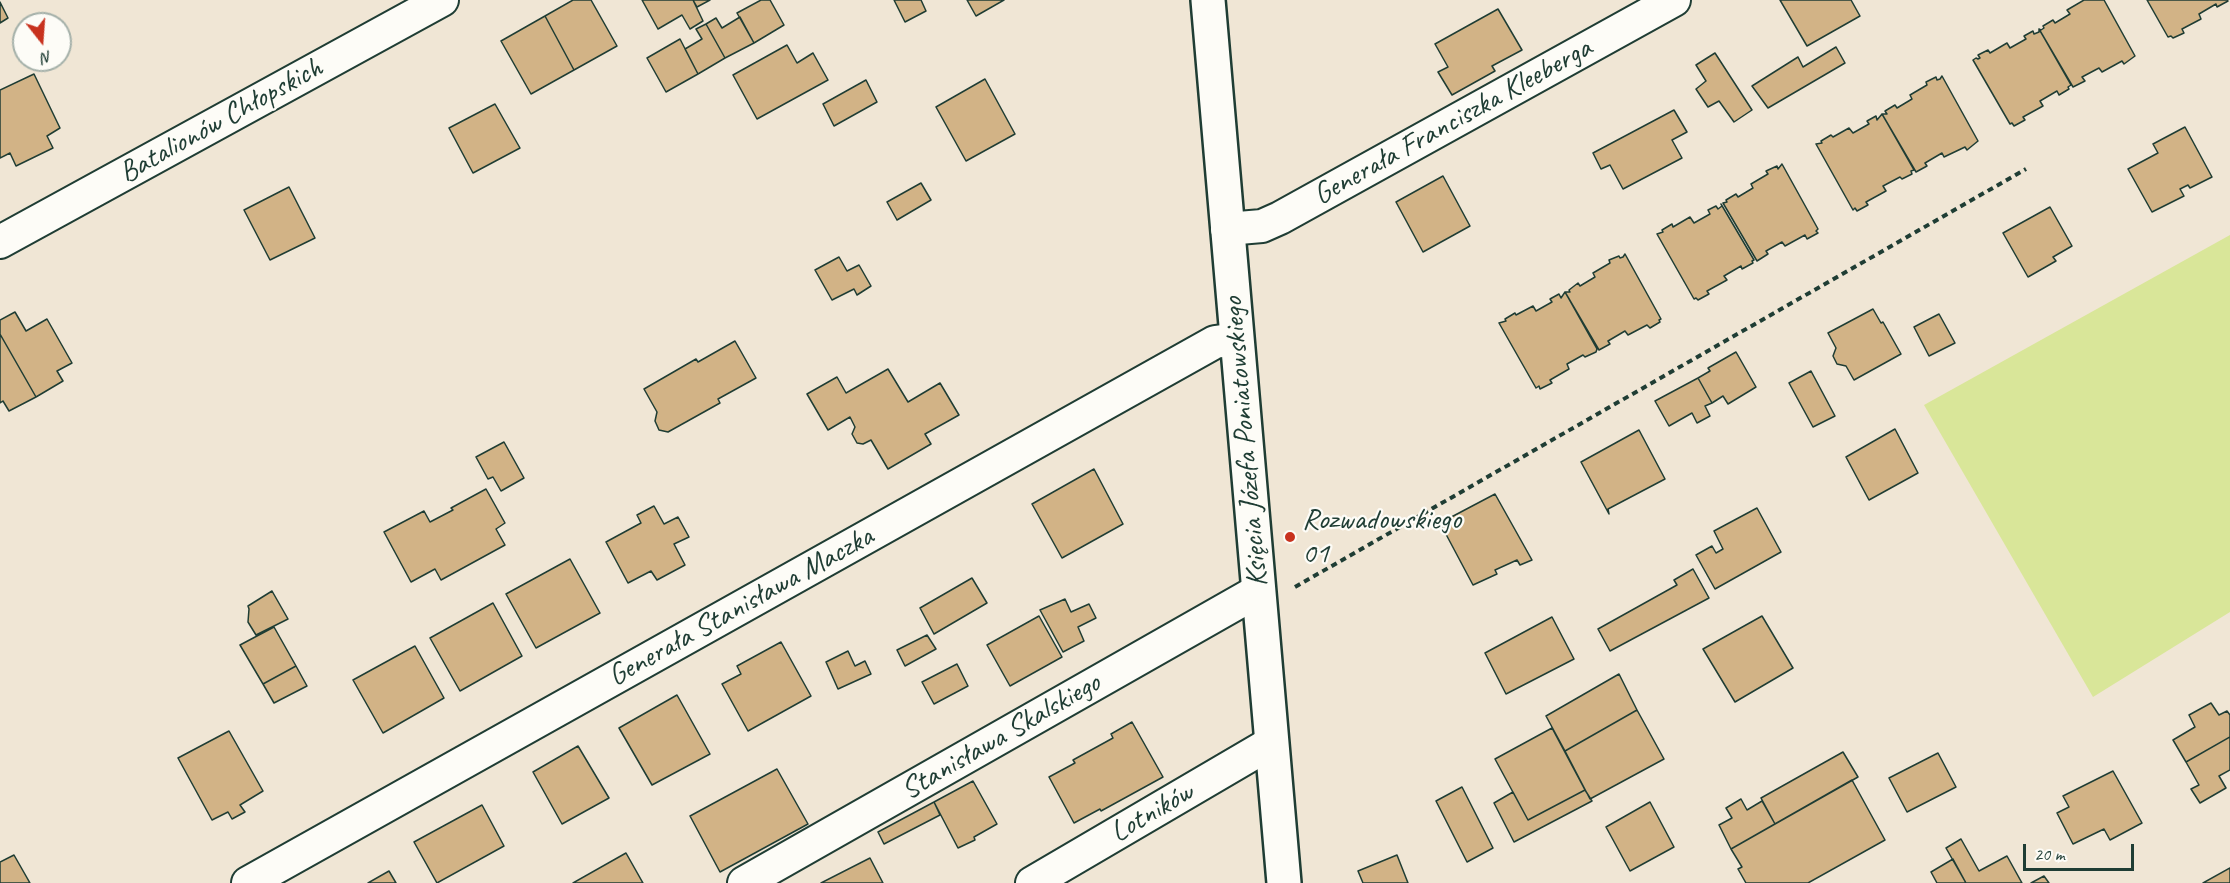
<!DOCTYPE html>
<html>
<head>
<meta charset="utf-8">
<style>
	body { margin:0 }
	#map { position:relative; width:2230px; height:883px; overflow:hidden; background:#f0e6d5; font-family:Caveat,sans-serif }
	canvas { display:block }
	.north { position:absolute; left:12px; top:12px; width:60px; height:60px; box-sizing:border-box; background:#fdfcf7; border:2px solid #a4b0a9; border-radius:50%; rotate:163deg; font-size:16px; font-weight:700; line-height:24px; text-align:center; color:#1f3d34 }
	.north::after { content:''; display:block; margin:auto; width:21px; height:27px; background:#c8321e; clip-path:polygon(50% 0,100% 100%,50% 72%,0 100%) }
	.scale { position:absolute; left:2023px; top:844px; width:111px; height:27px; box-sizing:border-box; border:3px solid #1f3d34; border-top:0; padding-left:8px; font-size:18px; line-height:21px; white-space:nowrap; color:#1f3d34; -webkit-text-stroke:4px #fdfcf7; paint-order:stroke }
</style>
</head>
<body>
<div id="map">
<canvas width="2230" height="883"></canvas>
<div class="north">N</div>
<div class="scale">20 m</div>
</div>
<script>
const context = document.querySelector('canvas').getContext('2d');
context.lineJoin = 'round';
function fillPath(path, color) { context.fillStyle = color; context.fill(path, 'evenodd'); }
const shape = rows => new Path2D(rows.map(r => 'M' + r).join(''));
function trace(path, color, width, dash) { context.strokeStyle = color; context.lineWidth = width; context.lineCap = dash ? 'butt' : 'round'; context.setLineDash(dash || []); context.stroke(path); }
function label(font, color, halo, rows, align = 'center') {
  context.font = font + ' Caveat,sans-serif'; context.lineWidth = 4.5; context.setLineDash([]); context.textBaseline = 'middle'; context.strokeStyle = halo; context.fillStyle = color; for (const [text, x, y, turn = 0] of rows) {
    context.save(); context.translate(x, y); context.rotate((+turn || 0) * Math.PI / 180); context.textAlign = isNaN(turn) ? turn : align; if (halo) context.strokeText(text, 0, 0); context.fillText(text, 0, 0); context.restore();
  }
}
const green = shape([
	[2230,235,2230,612,2093,697,1924,405]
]);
const building = shape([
	[573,0,591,0,617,46,574,70,545,16,573,0],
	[642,0,693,0,703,21,690,29,682,15,658,29,642,0],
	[693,0,710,0,697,7,693,0],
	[761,0,770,0,784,25,754,43,737,13,761,0],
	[894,0,921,0,926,11,905,22,894,0],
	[967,0,1004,0,976,16,967,0],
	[1780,0,1851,0,1860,16,1807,46,1780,0],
	[2084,0,2104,0,2135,56,2124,64,2122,61,2102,72,2099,68,2082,77,2085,81,2073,87,2039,29,2041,30,2044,28,2043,26,2053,20,2055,23,2070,14,2067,10,2084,0],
	[2147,0,2227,0,2228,1,2217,7,2216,4,2199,14,2201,19,2182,29,2184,33,2173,38,2171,36,2168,37,2147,0],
	[0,2,8,18,0,23,0,2],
	[1498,9,1522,50,1492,66,1495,71,1452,95,1438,72,1448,67,1435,44,1498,9],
	[545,16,574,70,531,94,501,41,545,16],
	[740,17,754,43,725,58,706,24,716,18,722,28,740,17],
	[706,24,725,58,698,74,685,49,702,39,696,29,706,24],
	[2039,29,2071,85,2068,87,2069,89,2059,95,2057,91,2040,101,2043,106,2023,117,2025,120,2014,126,2012,123,2010,124,1973,60,1976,58,1978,59,1980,58,1978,55,1988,50,1990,53,2007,43,2010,48,2026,39,2024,36,2033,31,2034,34,2039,32,2039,29],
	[680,39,698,74,666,92,647,58,680,39],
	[787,45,797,63,813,53,828,80,757,119,733,75,787,45],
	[1836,47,1845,63,1768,108,1752,86,1798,57,1803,67,1836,47],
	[1715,53,1752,110,1734,122,1719,101,1708,107,1696,89,1706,81,1696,65,1715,53],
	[34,74,60,128,47,136,53,148,16,166,10,153,0,158,0,90,34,74],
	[1942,76,1978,141,1967,150,1965,147,1944,157,1942,153,1925,163,1927,166,1916,172,1882,114,1887,114,1885,111,1895,105,1897,108,1912,99,1910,95,1927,85,1926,82,1936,77,1937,80,1940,79,1942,76],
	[985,79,1015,134,966,161,936,107,985,79],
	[866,80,877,102,834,126,823,104,866,80],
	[495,104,520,148,473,173,449,128,495,104],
	[1674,110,1687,132,1672,140,1682,158,1623,189,1610,165,1601,169,1593,153,1674,110],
	[1882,114,1914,170,1911,171,1912,174,1902,179,1900,177,1883,186,1886,191,1866,202,1868,205,1857,211,1855,208,1853,210,1816,144,1822,143,1821,141,1831,135,1833,137,1849,128,1853,133,1869,124,1867,121,1876,116,1877,120,1882,114],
	[2185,127,2212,177,2190,188,2188,185,2180,189,2184,196,2152,212,2128,169,2158,153,2153,144,2185,127],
	[1782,164,1818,229,1816,231,1818,233,1807,239,1805,235,1785,246,1782,242,1766,251,1768,254,1757,261,1723,203,1727,202,1726,200,1736,194,1738,197,1753,188,1751,184,1768,174,1766,171,1777,166,1778,169,1782,164],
	[1443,176,1470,226,1423,252,1396,202,1443,176],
	[921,183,931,200,897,220,887,202,921,183],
	[289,187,315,238,270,260,244,210,289,187],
	[1721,204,1754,260,1752,261,1753,263,1742,269,1741,266,1724,276,1727,280,1707,291,1709,294,1698,300,1696,298,1694,299,1657,234,1663,232,1662,230,1672,224,1673,227,1690,217,1694,223,1710,214,1708,210,1716,206,1718,209,1722,206,1721,204],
	[2050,207,2072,246,2053,257,2056,261,2028,277,2003,233,2050,207],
	[1625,254,1661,319,1659,320,1660,322,1650,328,1647,325,1628,335,1625,331,1608,341,1610,344,1599,350,1565,292,1570,292,1569,290,1578,283,1580,286,1595,277,1593,273,1610,263,1609,260,1619,256,1620,258,1623,257,1625,254],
	[839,257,847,271,859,265,871,286,857,295,854,289,832,300,815,270,839,257],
	[1565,292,1597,349,1596,352,1585,357,1583,355,1567,364,1569,369,1550,380,1552,383,1540,389,1539,386,1536,388,1499,323,1506,321,1505,319,1515,313,1516,315,1533,306,1536,311,1552,302,1550,299,1559,294,1561,298,1565,292],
	[1873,309,1881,323,1883,322,1901,354,1854,380,1846,366,1837,364,1833,356,1836,348,1828,333,1873,309],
	[15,312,26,331,47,319,72,363,57,371,63,381,36,397,0,334,0,320,15,312],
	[1939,314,1955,343,1929,356,1914,327,1939,314],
	[0,334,36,397,9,411,3,401,0,403,0,334],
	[735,341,756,378,718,399,720,403,668,432,659,430,655,421,657,412,644,389,696,359,698,362,735,341],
	[1736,352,1756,387,1728,404,1723,396,1712,403,1698,378,1710,371,1708,368,1736,352],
	[888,369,908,402,940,383,959,415,925,434,931,444,888,469,871,440,863,444,857,443,852,434,855,427,850,417,828,430,807,394,837,377,846,393,888,369],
	[1811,371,1835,416,1813,427,1789,383,1811,371],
	[1698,378,1712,403,1705,406,1710,416,1697,423,1692,413,1669,426,1655,401,1698,378],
	[1895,429,1918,473,1869,500,1846,457,1895,429],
	[1639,430,1665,479,1608,509,1609,514,1581,462,1639,430],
	[504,442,524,478,501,491,493,477,488,479,476,457,504,442],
	[1094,469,1123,524,1062,558,1032,504,1094,469],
	[486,489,505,523,496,529,505,545,441,580,435,569,411,582,384,532,424,511,430,522,453,510,451,508,486,489],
	[1495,494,1532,560,1520,565,1517,560,1495,570,1497,574,1473,585,1440,523,1495,494],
	[654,506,664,524,678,517,689,537,674,544,685,565,657,580,651,571,628,583,606,542,641,523,637,515,654,506],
	[1757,508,1781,552,1715,589,1696,555,1712,546,1716,553,1723,549,1714,531,1757,508],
	[570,559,600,613,536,648,506,594,570,559],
	[1693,569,1709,598,1610,651,1598,629,1677,585,1674,580,1693,569],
	[972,578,987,603,934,634,920,608,972,578],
	[272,591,288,619,256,635,248,622,249,609,248,606,272,591],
	[1065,599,1071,612,1089,604,1096,618,1078,627,1084,641,1063,652,1040,610,1065,599],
	[493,603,522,656,460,691,430,638,493,603],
	[1039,616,1062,657,1010,686,987,645,1039,616],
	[1762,616,1793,668,1735,702,1703,649,1762,616],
	[1552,617,1574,659,1506,694,1485,653,1552,617],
	[274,627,296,666,263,684,240,645,274,627],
	[927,635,936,649,905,666,897,650,927,635],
	[781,642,811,696,748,731,722,684,741,674,737,666,781,642],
	[415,646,444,698,383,733,353,680,415,646],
	[848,651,855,666,865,661,871,674,838,689,826,662,848,651],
	[957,664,968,686,934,704,922,682,957,664],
	[296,666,307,686,274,703,263,684,296,666],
	[1619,674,1637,710,1565,751,1546,716,1619,674],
	[677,695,710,754,652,785,619,728,677,695],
	[2211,703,2219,715,2227,711,2230,715,2230,737,2186,762,2173,740,2195,727,2189,715,2211,703],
	[1637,710,1664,759,1590,799,1565,751,1637,710],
	[1132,722,1163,777,1101,811,1100,809,1074,823,1049,777,1075,763,1073,760,1113,738,1111,734,1132,722],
	[1552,728,1585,790,1528,820,1495,759,1552,728],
	[229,731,263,791,240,805,245,812,232,819,228,812,212,820,178,758,229,731],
	[2230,737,2230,770,2219,776,2226,788,2200,803,2191,789,2199,785,2186,762,2230,737],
	[578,746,609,798,562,824,533,772,578,746],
	[1843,752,1858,777,1775,824,1761,798,1843,752],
	[1938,753,1956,787,1907,812,1889,778,1938,753],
	[777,769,808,824,720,872,690,816,777,769],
	[2113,771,2142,823,2110,840,2104,829,2073,844,2057,813,2069,807,2063,796,2113,771],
	[1852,780,1885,840,1808,883,1746,883,1738,869,1742,867,1731,849,1852,780],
	[973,781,997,824,974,837,975,840,958,848,934,802,973,781],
	[1462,787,1493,848,1467,862,1436,801,1462,787],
	[1585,790,1592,801,1514,842,1494,803,1513,792,1528,820,1585,790],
	[1741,799,1747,810,1762,801,1775,824,1731,849,1719,825,1732,818,1726,808,1741,799],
	[934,802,940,815,884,844,878,832,934,802],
	[1650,802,1674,847,1630,871,1606,827,1650,802],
	[482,805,504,846,437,883,414,842,482,805],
	[1961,839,1979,871,2007,856,2022,883,1966,883,1946,848,1961,839],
	[626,853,643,883,573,883,626,853],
	[14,855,30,883,0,883,0,862,14,855],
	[1397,855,1408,883,1363,883,1358,871,1397,855],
	[870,858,883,883,821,883,870,858],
	[1953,859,1966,883,1937,883,1931,872,1953,859],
	[2230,868,2230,883,2203,883,2230,868],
	[389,871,396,883,368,883,389,871],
	[2044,876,2049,883,2031,883,2044,876]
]);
const path = shape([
	[1295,587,2026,169]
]);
const minor = shape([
	[1227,229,1262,226,1280,218,1674,0],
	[0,242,442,0],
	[248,883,1215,342,1237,339],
	[744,883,1258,591],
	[1032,883,1271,743]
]);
const tertiary = shape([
	[1208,0,1284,883]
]);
const markers = [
	[1290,537,6,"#c8321e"]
];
const streetNames = [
	["Batalionów Chłopskich",221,121,-29],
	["Generała Franciszka Kleeberga",1453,122,-29],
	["Księcia Józefa Poniatowskiego",1246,442,-95],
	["Generała Stanisława Maczka",741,607,-29],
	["Stanisława Skalskiego",1001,737,-30],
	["Lotników",1152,813,-30]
];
const poiNames = [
	["Rozwadowskiego",1302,520],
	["01",1302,554]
];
fillPath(green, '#d9e699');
fillPath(building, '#d2b386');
trace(building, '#1f3d34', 1.5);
trace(minor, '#1f3d34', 36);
trace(tertiary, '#1f3d34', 38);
trace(path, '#1f3d34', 4, [6, 4.5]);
trace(minor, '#fdfcf7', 32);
trace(tertiary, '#fdfcf7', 33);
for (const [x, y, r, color] of markers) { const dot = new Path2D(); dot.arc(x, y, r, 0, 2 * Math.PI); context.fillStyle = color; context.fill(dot); trace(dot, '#fdfcf7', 2); }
label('30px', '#1f3d34', '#fdfcf7', streetNames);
label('30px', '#1f3d34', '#fdfcf7', poiNames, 'left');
</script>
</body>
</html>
